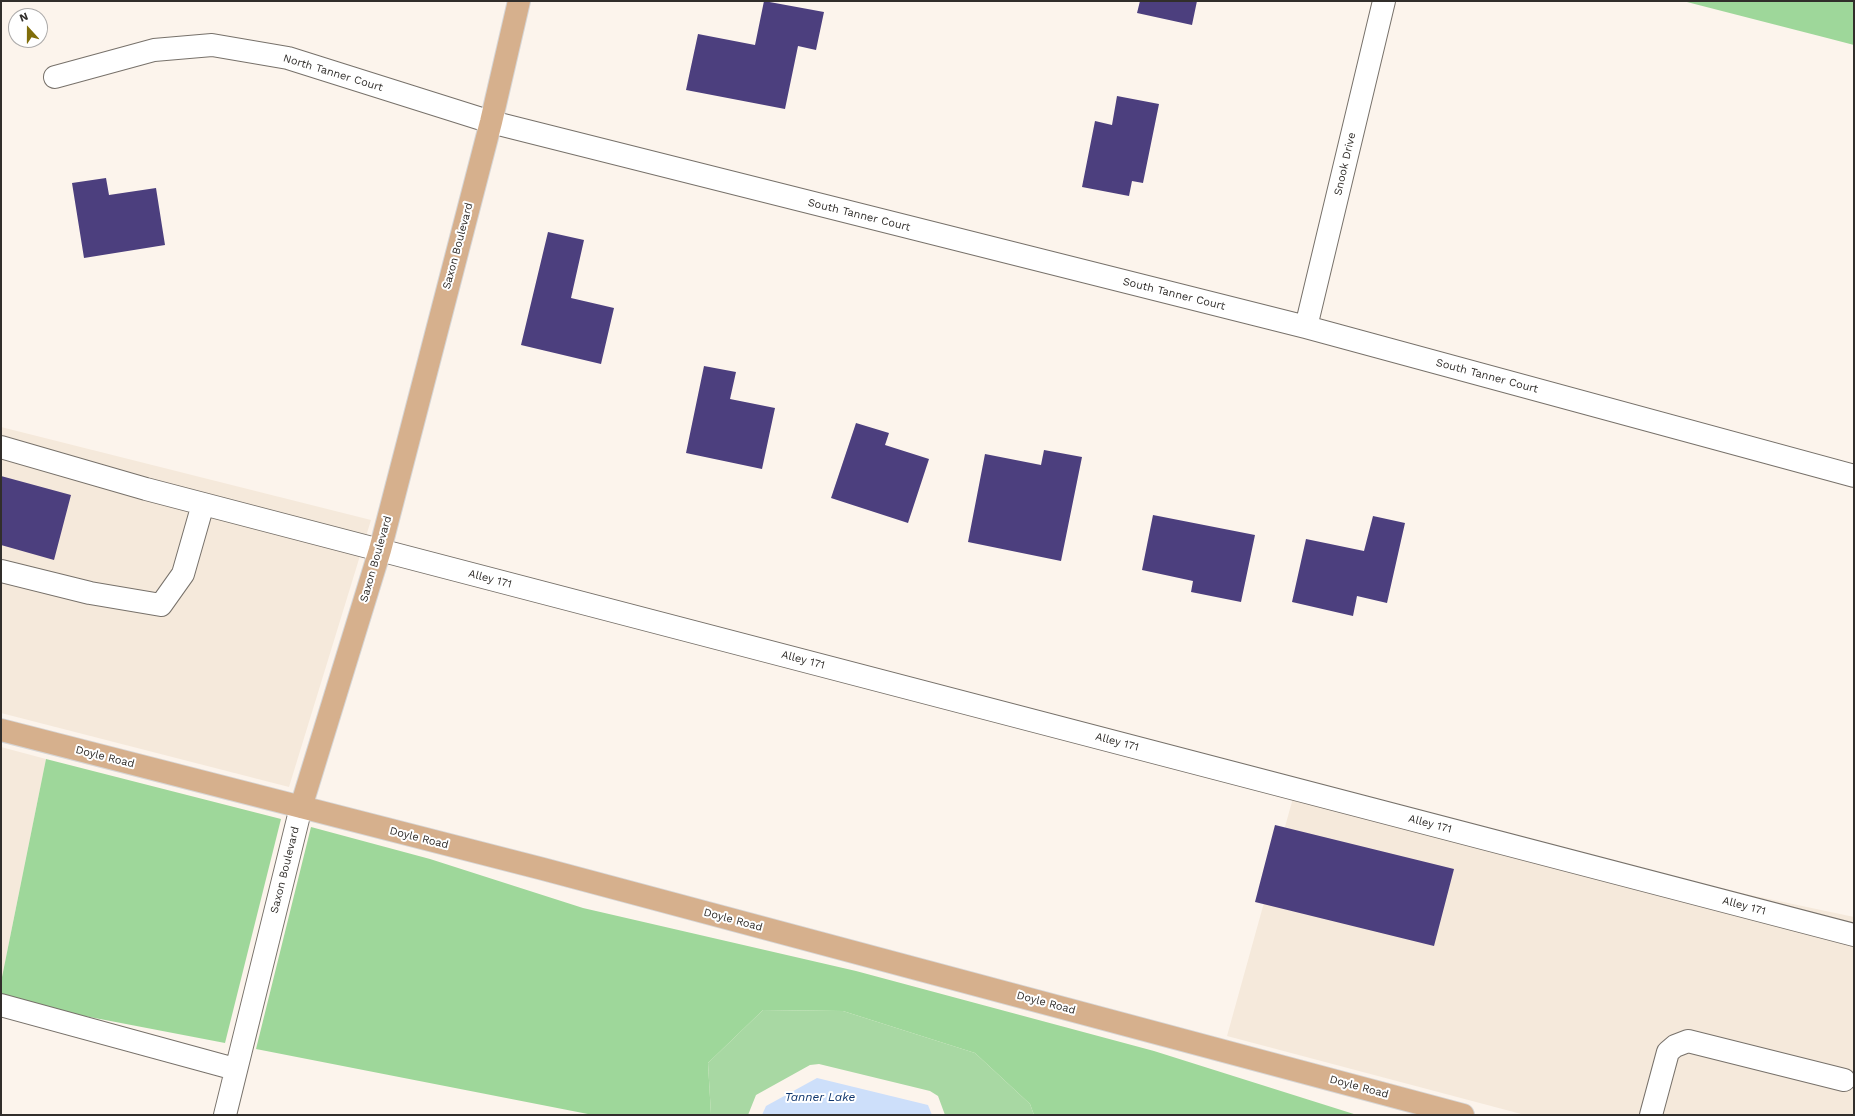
<!DOCTYPE html>
<html>
<head>
<meta charset="utf-8">
<style>
	body { margin:0 }
	#map { position:relative; width:1855px; height:1116px; overflow:hidden; background:#fcf4ec; font-family:"Work Sans",sans-serif }
	canvas { display:block }
	.frame { position:absolute; inset:0; border:2px solid #312e2b; pointer-events:none }
	.north { position:absolute; left:8px; top:8px; width:40px; height:40px; box-sizing:border-box; background:#fff; border:1px solid #adabaa; border-radius:50%; rotate:339deg; font-size:11px; font-weight:700; line-height:16px; text-align:center; color:#312e2b }
	.north::after { content:''; display:block; margin:auto; width:14px; height:18px; background:#806d09; clip-path:polygon(50% 0,100% 100%,50% 72%,0 100%) }
</style>
</head>
<body>
<div id="map">
<canvas width="1855" height="1116"></canvas>
<div class="frame"></div>
<div class="north">N</div>
</div>
<script>
const context = document.querySelector('canvas').getContext('2d');
context.lineJoin = 'round';
function fillPath(path, color) { context.fillStyle = color; context.fill(path, 'evenodd'); }
const shape = rows => new Path2D(rows.map(r => 'M' + r).join(''));
function trace(path, color, width, dash) { context.strokeStyle = color; context.lineWidth = width; context.lineCap = dash ? 'butt' : 'round'; context.setLineDash(dash || []); context.stroke(path); }
function label(font, color, halo, rows, align = 'center') {
  context.font = font + ' "Work Sans",sans-serif'; context.lineWidth = 4; context.setLineDash([]); context.textBaseline = 'middle'; context.strokeStyle = halo; context.fillStyle = color; for (const [text, x, y, turn = 0] of rows) {
    context.save(); context.translate(x, y); context.rotate((+turn || 0) * Math.PI / 180); context.textAlign = isNaN(turn) ? turn : align; if (halo) context.strokeText(text, 0, 0); context.fillText(text, 0, 0); context.restore();
  }
}
const built = shape([
	[1,427,371,520,289,787,1,713],
	[1,747,46,759,1,982],
	[1293,798,1854,917,1854,1115,1525,1115,1227,1036]
]);
const green = shape([
	[763,1010,843,1011,975,1053,1030,1104,1034,1115,945,1115,938,1096,930,1091,819,1064,810,1065,756,1095,748,1115,711,1115,708,1063]
]);
const forest = shape([
	[1683,1,1854,1,1854,45,1831,39],
	[46,759,281,819,225,1043,1,1000,1,982],
	[311,827,430,859,583,908,856,971,1154,1051,1357,1115,1034,1115,1030,1104,975,1053,843,1011,763,1010,708,1063,711,1115,593,1115,256,1049]
]);
const water = shape([
	[817,1078,928,1105,932,1115,762,1115,766,1106]
]);
const building = shape([
	[764,1,824,12,816,50,798,46,785,109,686,90,698,34,755,45],
	[1140,1,1197,1,1192,25,1137,13],
	[1117,96,1159,104,1143,183,1132,181,1129,196,1082,187,1095,121,1112,125],
	[106,178,109,195,156,188,165,245,84,258,72,183],
	[548,232,584,240,571,298,614,308,601,364,521,345],
	[704,366,736,372,730,399,775,408,762,469,686,453],
	[856,423,889,433,885,445,929,459,908,523,831,498],
	[1044,450,1082,457,1061,561,968,542,985,454,1041,465],
	[1,476,71,495,54,560,1,545],
	[1153,515,1255,535,1241,602,1191,592,1193,581,1142,570],
	[1373,516,1405,523,1387,603,1357,596,1353,616,1292,602,1306,539,1364,551],
	[1275,825,1454,869,1434,946,1255,902]
]);
const minor = shape([
	[55,77,154,50,212,45,288,58,491,122,1306,327,1854,476],
	[1306,327,1384,1],
	[1,447,146,489,1854,935],
	[1,571,90,593,161,605,183,574,203,504],
	[1,1005,235,1069],
	[225,1115,301,807],
	[1651,1115,1668,1052,1675,1046,1688,1041,1844,1080]
]);
const major = shape([
	[1,730,543,869,1463,1115],
	[301,807,380,550,491,122,519,1]
]);
const streetNames = [
	["North Tanner Court",333,73,17],
	["Snook Drive",1345,164,-77],
	["South Tanner Court",859,215,14],
	["Saxon Boulevard",458,246,-75],
	["South Tanner Court",1174,294,14],
	["South Tanner Court",1487,376,15],
	["Saxon Boulevard",376,559,-74],
	["Alley 171",490,579,15],
	["Alley 171",803,660,15],
	["Alley 171",1117,742,15],
	["Doyle Road",105,757,14],
	["Alley 171",1430,824,15],
	["Doyle Road",419,838,14],
	["Saxon Boulevard",285,870,-76],
	["Alley 171",1744,906,15],
	["Doyle Road",733,920,15],
	["Doyle Road",1046,1003,15],
	["Doyle Road",1359,1087,15]
];
const waterNames = [
	["Tanner Lake",820,1097]
];
fillPath(built, '#f5e9db');
fillPath(green, '#a8d8a3');
fillPath(forest, '#9ed79a');
fillPath(water, '#cddffa');
fillPath(building, '#4c3f7e');
trace(minor, '#77716a', 24);
trace(major, '#d6d5d5', 24);
trace(minor, '#fff', 22);
trace(major, '#d6b08d', 22);
label('11px', '#312e2b', '#fff', streetNames);
label('italic 12px', '#0e356d', '#fff', waterNames);
</script>
</body>
</html>
